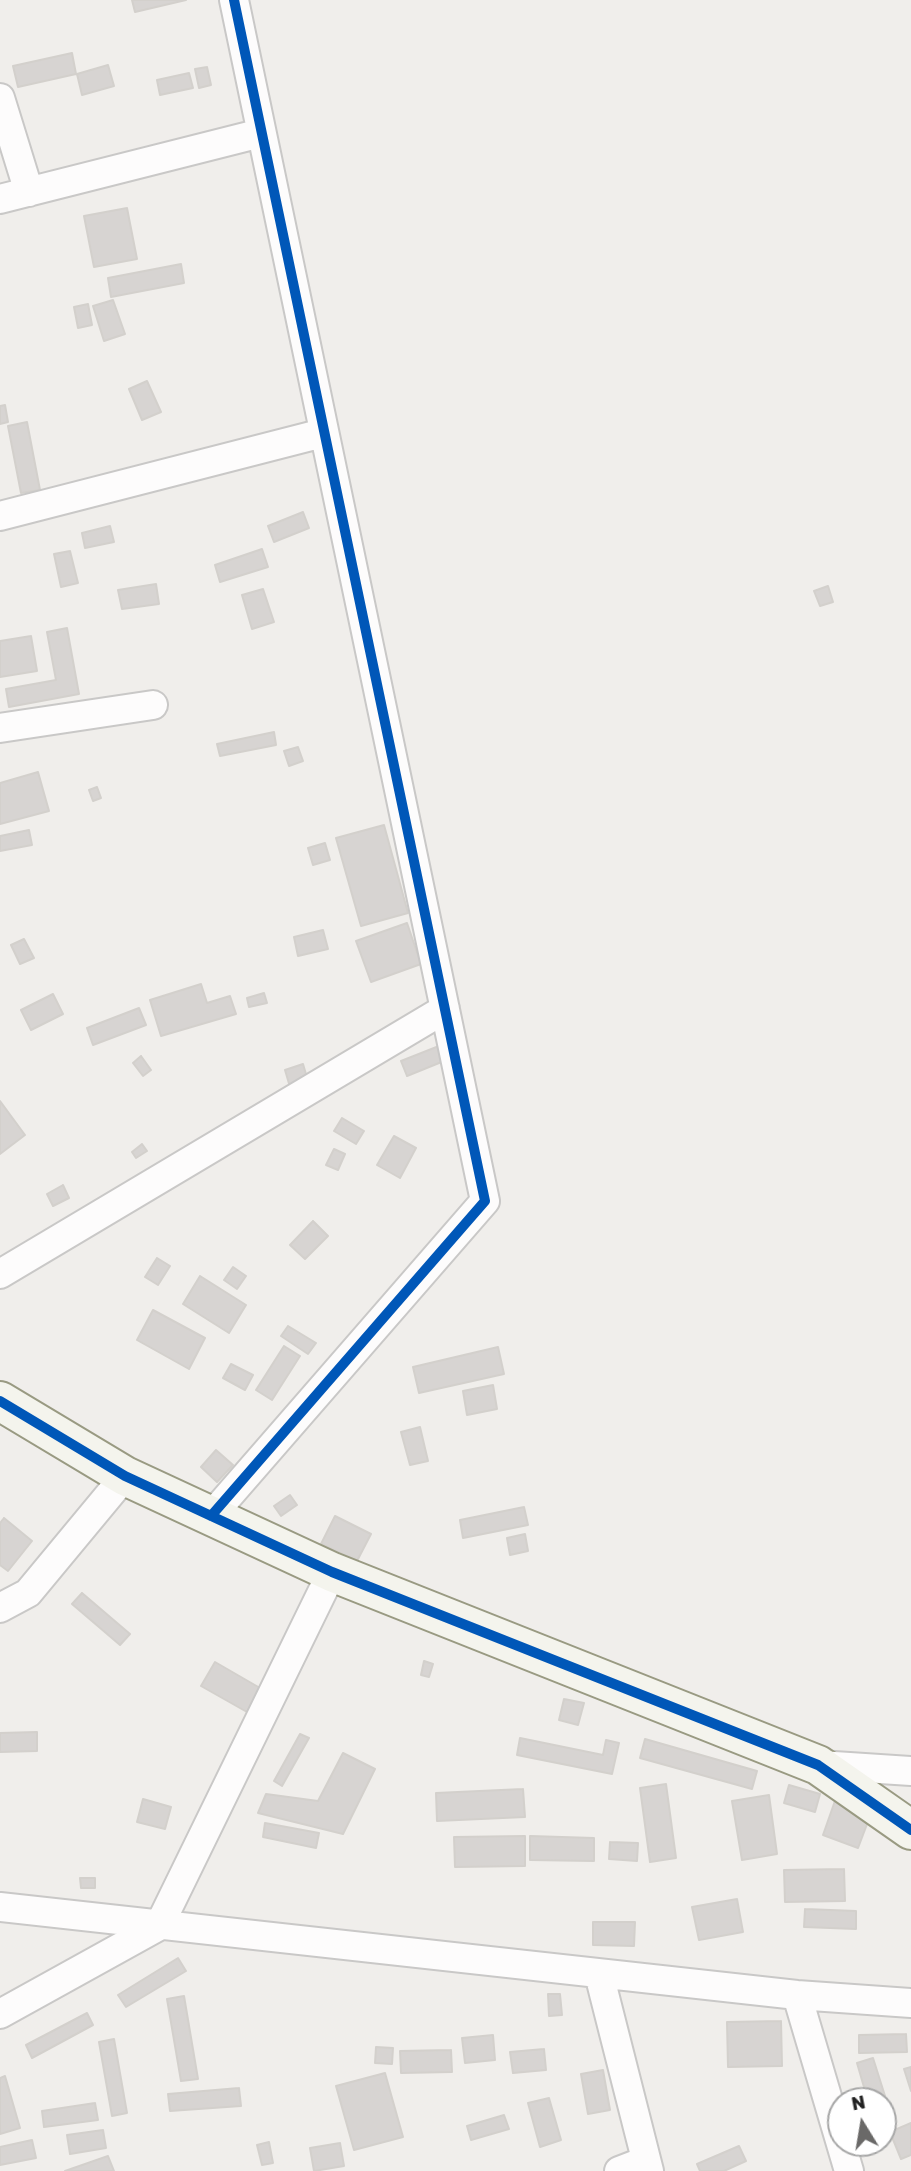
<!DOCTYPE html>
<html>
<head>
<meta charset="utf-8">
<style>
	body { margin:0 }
	#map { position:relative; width:911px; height:2171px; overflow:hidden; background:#f0eeeb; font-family:Rubik,sans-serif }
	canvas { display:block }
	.north { position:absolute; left:827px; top:2087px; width:70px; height:70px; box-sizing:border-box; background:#fff; border:2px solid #a7a7a7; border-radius:50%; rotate:349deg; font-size:19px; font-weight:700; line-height:28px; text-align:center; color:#222 }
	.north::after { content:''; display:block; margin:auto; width:24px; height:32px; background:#6a6968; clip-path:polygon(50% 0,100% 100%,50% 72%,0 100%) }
</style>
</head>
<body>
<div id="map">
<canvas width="911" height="2171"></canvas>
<div class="north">N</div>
</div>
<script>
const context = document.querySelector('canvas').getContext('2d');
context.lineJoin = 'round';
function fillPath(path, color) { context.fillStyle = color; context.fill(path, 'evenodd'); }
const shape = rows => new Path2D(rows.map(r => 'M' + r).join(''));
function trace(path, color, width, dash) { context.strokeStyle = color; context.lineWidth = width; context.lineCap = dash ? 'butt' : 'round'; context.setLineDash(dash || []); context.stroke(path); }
const building = shape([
	[132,0,186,0,135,12,132,0],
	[72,53,76,74,18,87,13,66,72,53],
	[108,65,114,86,82,95,77,74,108,65],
	[207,67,211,85,199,88,195,69,207,67],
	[189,73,193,88,160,95,157,80,189,73],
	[127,208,137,259,94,267,84,216,127,208],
	[181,264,184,283,111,297,108,278,181,264],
	[113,300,125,334,104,341,93,306,113,300],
	[88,304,92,325,78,328,74,307,88,304],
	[147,381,161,412,142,420,129,389,147,381],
	[5,405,8,422,0,424,0,406,5,405],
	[27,422,40,490,21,493,8,426,27,422],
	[303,512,309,528,274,542,268,526,303,512],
	[110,526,114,542,85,548,82,533,110,526],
	[262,549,268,567,220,582,215,565,262,549],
	[70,551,78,583,61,587,54,554,70,551],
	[156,584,159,604,122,609,118,590,156,584],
	[828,586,833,602,820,606,814,591,828,586],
	[263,589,274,622,252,629,242,595,263,589],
	[67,628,79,694,9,707,6,689,56,680,47,632,67,628],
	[31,636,37,671,0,677,0,641,31,636],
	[274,732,276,745,220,756,217,744,274,732],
	[298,747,303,761,289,766,284,751,298,747],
	[38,772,49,811,0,824,0,783,38,772],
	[97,787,101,798,93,801,89,790,97,787],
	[384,825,408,913,361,926,336,838,384,825],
	[29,830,32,845,0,851,0,836,29,830],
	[325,843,330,860,313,865,308,848,325,843],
	[407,923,421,964,371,982,356,941,407,923],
	[323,930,328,949,298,956,294,937,323,930],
	[24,939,34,958,20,964,11,945,24,939],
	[201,984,207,1003,230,996,236,1014,161,1036,150,1000,201,984],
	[264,993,267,1003,249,1007,247,998,264,993],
	[53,994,63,1014,31,1030,21,1010,53,994],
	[139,1008,146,1025,93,1045,87,1028,139,1008],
	[439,1046,444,1061,407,1076,401,1061,439,1046],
	[141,1056,151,1070,143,1076,133,1063,141,1056],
	[303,1064,308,1081,290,1087,285,1070,303,1064],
	[0,1101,25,1135,0,1154,0,1101],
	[342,1118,364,1131,356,1144,334,1131,342,1118],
	[394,1136,416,1148,400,1178,377,1165,394,1136],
	[142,1144,147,1151,136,1158,132,1152,142,1144],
	[334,1149,345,1154,338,1170,326,1165,334,1149],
	[63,1185,69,1198,53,1206,47,1194,63,1185],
	[313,1221,328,1236,305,1259,290,1245,313,1221],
	[157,1258,170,1266,158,1285,145,1277,157,1258],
	[233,1267,246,1276,237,1289,224,1280,233,1267],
	[200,1276,246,1305,229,1333,183,1304,200,1276],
	[153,1310,205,1338,189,1369,137,1340,153,1310],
	[288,1326,316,1343,308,1354,281,1336,288,1326],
	[284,1346,300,1356,272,1400,256,1390,284,1346],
	[498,1347,504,1374,419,1393,413,1367,498,1347],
	[231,1364,253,1375,245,1390,223,1378,231,1364],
	[493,1385,497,1409,467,1415,463,1391,493,1385],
	[420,1427,428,1461,410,1465,401,1432,420,1427],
	[216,1450,233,1465,217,1482,201,1467,216,1450],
	[290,1495,297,1505,281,1516,274,1506,290,1495],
	[524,1507,528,1525,463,1538,460,1520,524,1507],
	[335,1516,371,1534,357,1561,321,1544,335,1516],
	[4,1518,32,1541,8,1571,0,1565,0,1523,4,1518],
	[525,1534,528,1551,510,1555,507,1538,525,1534],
	[82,1593,130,1634,120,1645,72,1604,82,1593],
	[424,1661,433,1664,429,1677,421,1675,424,1661],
	[215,1662,260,1688,247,1712,201,1686,215,1662],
	[564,1699,584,1703,578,1725,559,1720,564,1699],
	[37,1732,37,1751,0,1752,0,1733,37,1732],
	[300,1734,309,1738,282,1786,274,1781,300,1734],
	[520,1738,603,1755,606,1740,619,1743,612,1774,517,1755,520,1738],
	[645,1739,757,1771,752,1789,640,1758,645,1739],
	[343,1753,375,1769,343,1834,258,1813,266,1794,318,1801,343,1753],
	[666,1784,676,1858,650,1862,640,1788,666,1784],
	[789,1785,820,1794,815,1812,784,1803,789,1785],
	[523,1789,525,1817,437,1821,436,1793,523,1789],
	[769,1795,777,1854,742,1860,732,1801,769,1795],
	[836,1798,872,1811,858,1848,823,1835,836,1798],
	[143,1799,171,1807,165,1829,137,1822,143,1799],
	[265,1823,319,1833,316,1848,263,1837,265,1823],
	[525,1836,525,1866,455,1867,454,1837,525,1836],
	[530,1836,594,1838,594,1861,530,1860,530,1836],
	[610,1842,638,1843,637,1861,609,1859,610,1842],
	[844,1869,845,1901,785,1902,784,1870,844,1869],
	[80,1878,95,1878,95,1888,81,1888,80,1878],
	[737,1899,743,1932,699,1940,692,1907,737,1899],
	[805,1909,856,1911,856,1929,804,1927,805,1909],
	[593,1922,635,1922,634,1946,593,1945,593,1922],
	[178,1958,186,1971,126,2007,118,1995,178,1958],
	[548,1994,560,1994,562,2015,549,2016,548,1994],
	[184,1996,198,2079,181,2081,167,1999,184,1996],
	[87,2013,93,2025,32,2058,26,2045,87,2013],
	[781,2021,782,2066,728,2067,727,2022,781,2021],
	[906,2034,907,2052,859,2053,859,2035,906,2034],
	[493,2035,495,2060,465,2063,462,2038,493,2035],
	[114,2039,127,2113,112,2116,99,2042,114,2039],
	[376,2047,393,2048,392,2064,375,2063,376,2047],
	[544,2049,546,2070,513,2073,510,2052,544,2049],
	[451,2050,452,2072,401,2073,400,2051,451,2050],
	[873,2058,885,2096,868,2101,857,2063,873,2058],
	[911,2067,911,2091,904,2069,911,2067],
	[603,2070,610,2110,588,2114,581,2074,603,2070],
	[385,2073,403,2137,354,2150,336,2086,385,2073],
	[5,2076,20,2128,0,2134,0,2078,5,2076],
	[239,2088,241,2106,170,2111,168,2094,239,2088],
	[549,2098,561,2140,540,2147,528,2103,549,2098],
	[95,2103,98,2120,44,2127,42,2111,95,2103],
	[504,2115,509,2129,471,2140,467,2126,504,2115],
	[911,2123,911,2155,901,2159,890,2132,911,2123],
	[103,2130,106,2148,70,2154,67,2135,103,2130],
	[32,2140,36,2158,0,2165,0,2147,32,2140],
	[269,2142,273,2163,262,2165,257,2145,269,2142],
	[340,2143,344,2166,314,2171,310,2148,340,2143],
	[739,2146,746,2161,724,2171,700,2171,697,2164,739,2146],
	[108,2156,114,2171,65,2171,108,2156]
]);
const street = shape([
	[0,98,29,192],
	[0,199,261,133],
	[0,516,323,433],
	[0,728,153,705],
	[0,1274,445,1009],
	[211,1516,485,1201,234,0],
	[0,1608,28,1593,125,1476],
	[819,1765,911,1771],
	[0,1907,797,1995,911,2003],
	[599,1974,649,2171],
	[797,1995,849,2171],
	[0,2014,159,1926,332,1572],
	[619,2171,645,2161]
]);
const secondary = shape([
	[0,1401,125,1476,332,1572,818,1765,911,1830]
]);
const cycleway = shape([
	[0,1401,125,1476,332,1572,818,1765,911,1830],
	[211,1516,485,1201,234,0]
]);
fillPath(building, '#d7d4d2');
trace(building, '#d3d0cc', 2);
trace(street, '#c9c8c7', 32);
trace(secondary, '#999a82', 42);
trace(street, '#fdfcfc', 28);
trace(secondary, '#f4f4ed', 38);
trace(cycleway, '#0057b8', 10);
</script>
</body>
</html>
